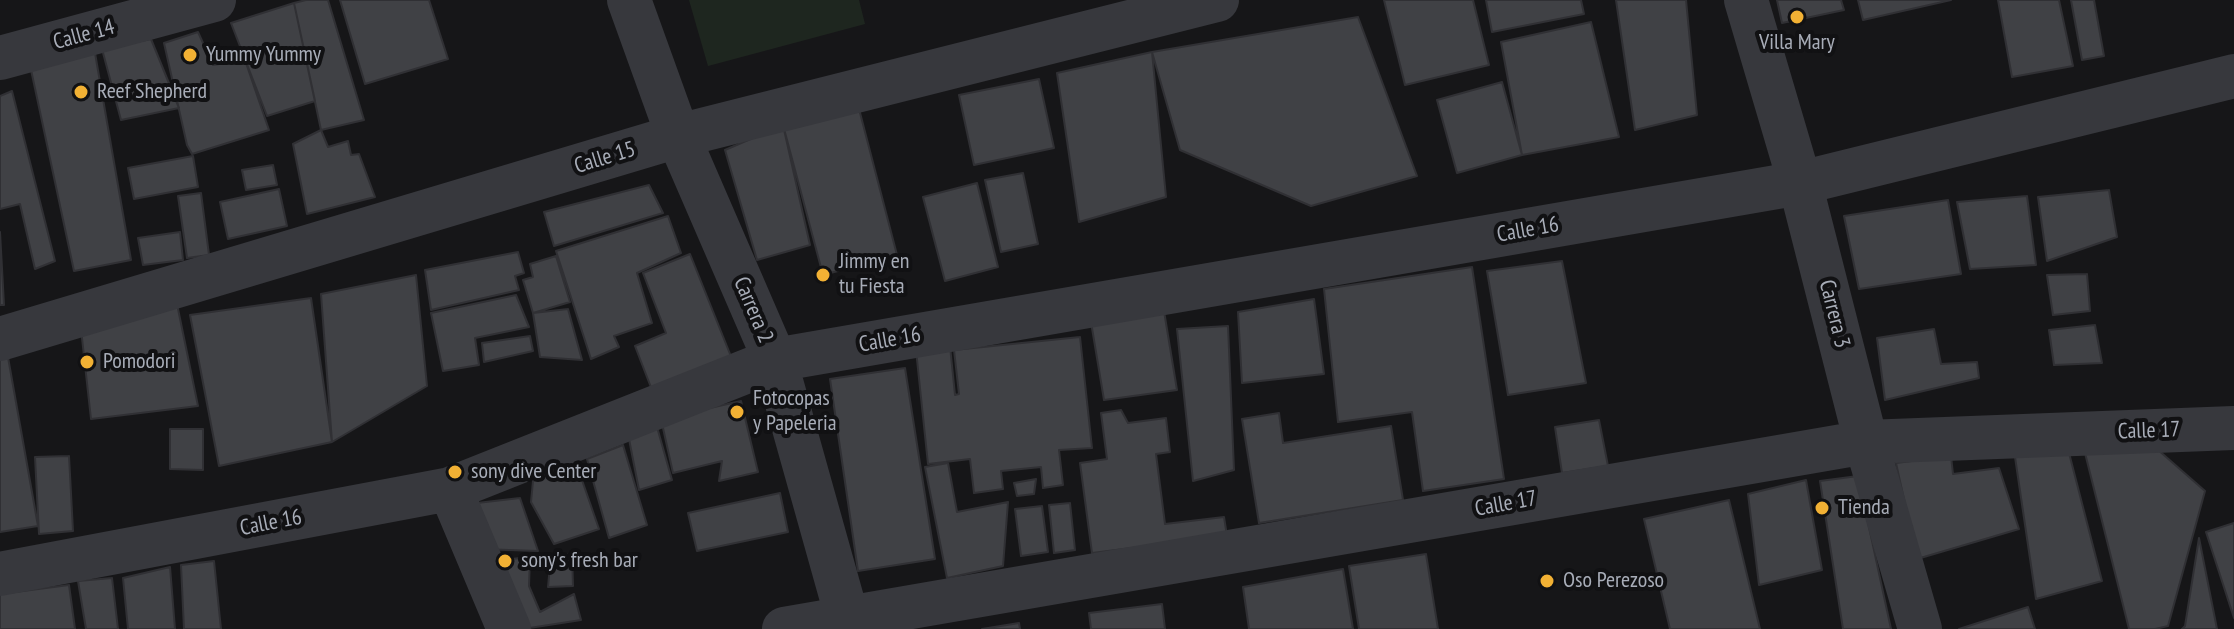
<!DOCTYPE html>
<html>
<head>
<meta charset="utf-8">
<style>
	body { margin:0 }
	canvas { display:block; background:#161618 }
</style>
</head>
<body>
<canvas width="2234" height="629"></canvas>
<script>
const context = document.querySelector('canvas').getContext('2d');
context.lineJoin = 'round';
function fillPath(path, color) { context.fillStyle = color; context.fill(path, 'evenodd'); }
const shape = rows => new Path2D(rows.map(r => 'M' + r).join(''));
function trace(path, color, width, dash) { context.strokeStyle = color; context.lineWidth = width; context.lineCap = dash ? 'butt' : 'round'; context.setLineDash(dash || []); context.stroke(path); }
function label(font, color, halo, rows, align = 'center') {
  context.font = font + ' "PT Sans Narrow",sans-serif'; context.lineWidth = 8; context.setLineDash([]); context.textBaseline = 'middle'; context.strokeStyle = halo; context.fillStyle = color; for (const [text, x, y, turn = 0] of rows) {
    context.save(); context.translate(x, y); context.rotate((+turn || 0) * Math.PI / 180); context.textAlign = isNaN(turn) ? turn : align; if (halo) context.strokeText(text, 0, 0); context.fillText(text, 0, 0); context.restore();
  }
}
const green = shape([
	[689,0,859,0,865,24,708,66]
]);
const building = shape([
	[306,0,328,0,364,120,321,130,294,3,306,0],
	[340,0,429,0,448,59,365,84,340,0],
	[1384,0,1473,0,1489,65,1405,85,1384,0],
	[1486,0,1581,0,1584,14,1492,32,1486,0],
	[1616,0,1686,0,1697,115,1635,130,1616,0],
	[1777,0,1841,0,1844,10,1782,23,1777,0],
	[1858,0,1951,0,1863,20,1858,0],
	[1998,0,2059,0,2073,66,2012,77,1998,0],
	[2071,0,2094,0,2104,56,2082,60,2071,0],
	[294,3,315,101,267,116,231,23,294,3],
	[1358,17,1417,176,1311,206,1180,150,1152,52,1358,17],
	[1591,22,1619,137,1522,155,1501,42,1591,22],
	[198,32,213,65,245,60,269,130,192,154,187,145,164,43,198,32],
	[151,39,179,108,121,120,102,49,151,39],
	[1152,52,1166,197,1079,222,1057,73,1152,52],
	[95,53,131,260,74,271,30,65,95,53],
	[1039,79,1054,148,974,165,959,95,1039,79],
	[1502,82,1522,155,1457,173,1437,100,1502,82],
	[12,91,55,261,35,269,20,204,0,209,0,96,12,91],
	[858,105,897,255,823,275,783,125,858,105],
	[783,125,810,245,757,260,725,150,783,125],
	[321,130,328,147,348,141,351,155,359,154,375,197,307,214,293,144,321,130],
	[193,156,198,187,134,199,128,168,193,156],
	[273,165,277,185,246,190,242,170,273,165],
	[1023,173,1038,244,1001,252,985,180,1023,173],
	[977,183,998,267,945,281,923,197,977,183],
	[649,185,663,213,554,246,544,212,649,185],
	[279,189,287,226,228,239,220,202,279,189],
	[2109,190,2117,237,2047,261,2038,197,2109,190],
	[201,193,209,255,187,258,178,196,201,193],
	[2027,196,2036,265,1970,269,1957,202,2027,196],
	[1948,200,1961,274,1859,289,1844,216,1948,200],
	[668,216,681,253,637,273,652,323,614,336,619,347,591,359,556,251,668,216],
	[0,232,4,305,0,305,0,232],
	[180,232,183,260,143,265,138,238,180,232],
	[518,252,524,273,515,276,519,290,431,310,425,270,518,252],
	[690,254,732,359,652,390,635,346,666,333,643,273,690,254],
	[556,256,570,302,533,313,523,280,533,277,530,264,556,256],
	[1562,261,1586,383,1508,395,1487,271,1562,261],
	[1472,267,1504,479,1423,491,1412,412,1338,422,1324,289,1472,267],
	[2087,274,2090,311,2053,315,2047,275,2087,274],
	[416,275,427,386,332,442,321,294,416,275],
	[516,295,529,327,475,338,479,365,443,371,431,313,516,295],
	[311,298,332,442,219,466,190,315,311,298],
	[1314,299,1324,374,1242,383,1238,312,1314,299],
	[177,304,198,406,91,419,81,329,177,304],
	[568,309,582,360,540,357,533,313,568,309],
	[1164,311,1177,390,1104,400,1091,322,1164,311],
	[2095,325,2102,363,2054,365,2049,330,2095,325],
	[1228,326,1234,470,1193,481,1177,329,1228,326],
	[1934,329,1941,364,1977,362,1979,378,1885,400,1877,338,1934,329],
	[530,336,533,351,484,362,482,343,530,336],
	[1080,337,1092,448,1059,450,1063,485,1043,488,1041,467,1001,471,1003,489,974,493,970,459,928,464,916,350,950,346,955,395,959,394,954,350,1080,337],
	[6,346,38,526,0,532,0,348,6,346],
	[905,368,935,559,858,571,830,379,905,368],
	[741,401,758,472,719,481,722,461,673,473,661,419,741,401],
	[1121,410,1128,423,1166,418,1170,452,1156,454,1165,524,1224,517,1227,536,1092,553,1080,463,1107,459,1101,413,1121,410],
	[1279,413,1283,443,1391,426,1403,500,1259,523,1242,419,1279,413],
	[1599,420,1608,466,1562,473,1555,427,1599,420],
	[657,427,672,480,639,490,628,434,657,427],
	[170,429,203,429,203,470,170,469,170,429],
	[2149,442,2205,491,2168,626,2155,629,2129,629,2084,449,2149,442],
	[623,445,647,525,609,538,587,459,623,445],
	[2068,449,2102,581,2036,599,2015,457,2068,449],
	[69,456,73,531,39,534,35,457,69,456],
	[1951,456,1953,474,1999,468,2019,529,1917,559,1896,463,1951,456],
	[575,460,599,529,554,544,531,502,533,481,575,460],
	[948,463,957,512,1008,502,1003,566,947,578,925,467,948,463],
	[1858,476,1891,629,1843,629,1820,481,1858,476],
	[1036,479,1034,494,1017,496,1014,483,1036,479],
	[1806,480,1822,570,1759,585,1748,494,1806,480],
	[780,493,788,532,697,551,688,513,780,493],
	[520,498,538,551,480,549,477,503,520,498],
	[1729,500,1760,629,1670,629,1644,519,1729,500],
	[1070,503,1075,550,1054,553,1049,505,1070,503],
	[1042,506,1048,552,1021,556,1015,509,1042,506],
	[2234,523,2234,618,2206,532,2234,523],
	[2199,538,2217,629,2182,629,2185,626,2199,538],
	[572,554,573,586,548,587,551,555,572,554],
	[1426,554,1438,629,1359,629,1349,566,1426,554],
	[530,557,529,586,540,612,574,594,581,620,523,629,493,561,530,557],
	[214,561,221,629,184,629,181,565,214,561],
	[170,567,175,629,128,629,123,578,170,567],
	[1343,569,1353,629,1249,629,1243,587,1343,569],
	[112,578,118,629,86,629,78,581,112,578],
	[69,585,75,629,0,629,0,594,69,585],
	[1162,604,1165,629,1091,629,1089,613,1162,604],
	[2028,607,2035,629,1959,629,2028,607],
	[1019,623,1020,629,982,629,1019,623]
]);
const street = shape([
	[629,0,678,136,775,360,847,617,849,629],
	[1746,0,1800,183,1866,442,1920,629],
	[0,58,214,0],
	[0,339,678,136,1217,0],
	[450,489,509,629],
	[0,574,450,489,775,360,1800,183,2234,76],
	[784,629,1866,442,2234,428]
]);
const markers = [
	[1797,17,8,"#f2b134"],
	[190,55,8,"#f2b134"],
	[81,92,8,"#f2b134"],
	[823,275,8,"#f2b134"],
	[87,362,8,"#f2b134"],
	[737,412,8,"#f2b134"],
	[455,472,8,"#f2b134"],
	[1822,508,8,"#f2b134"],
	[505,561,8,"#f2b134"],
	[1547,581,8,"#f2b134"]
];
const streetNames = [
	["Calle 14",84,35,-15],
	["Calle 15",605,158,-17],
	["Calle 16",1528,230,-10],
	["Carrera 2",753,310,67],
	["Carrera 3",1834,314,76],
	["Calle 16",890,340,-10],
	["Calle 17",2149,431,-2],
	["Calle 17",1506,504,-10],
	["Calle 16",271,523,-11]
];
const poiNames = [
	["Villa Mary",1797,43,"center"],
	["Yummy Yummy",206,55],
	["Reef Shepherd",97,92],
	["Jimmy en",839,262],
	["tu Fiesta",839,287],
	["Pomodori",103,362],
	["Fotocopas",753,399],
	["y Papeleria",753,424],
	["sony dive Center",471,472],
	["Tienda",1838,508],
	["sony's fresh bar",521,561],
	["Oso Perezoso",1563,581]
];
fillPath(green, '#1e261f');
fillPath(building, '#404145');
trace(building, '#303034', 2);
trace(street, '#37383d', 44);
for (const [x, y, r, color] of markers) { const dot = new Path2D(); dot.arc(x, y, r, 0, 2 * Math.PI); context.fillStyle = color; context.fill(dot); trace(dot, '#111113', 3); }
label('22px', '#a8adb8', '#111113', streetNames);
label('22px', '#a8adb8', '#111113', poiNames, 'left');
</script>
</body>
</html>
